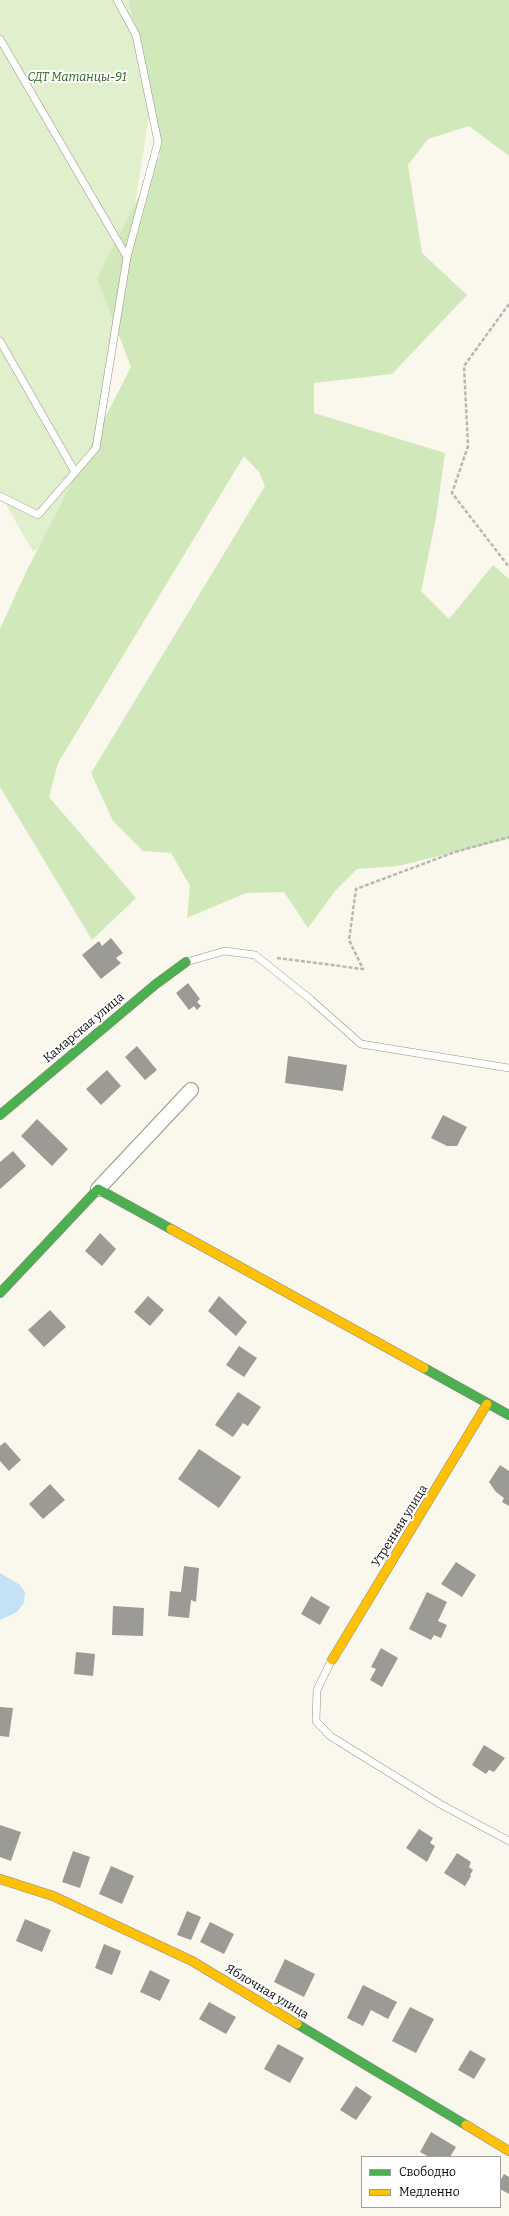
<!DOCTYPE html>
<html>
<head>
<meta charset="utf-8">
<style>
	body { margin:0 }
	#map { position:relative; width:509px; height:2216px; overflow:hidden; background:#faf8ed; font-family:Bitter,serif }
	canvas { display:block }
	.legend { position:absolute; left:361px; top:2156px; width:140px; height:52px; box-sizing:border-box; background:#fff; border:1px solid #9d9d9d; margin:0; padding:5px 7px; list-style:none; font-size:12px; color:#0b0b0b }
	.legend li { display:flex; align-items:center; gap:8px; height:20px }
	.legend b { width:20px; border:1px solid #9d9d9d }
</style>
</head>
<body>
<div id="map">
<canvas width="509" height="2216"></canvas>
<ul class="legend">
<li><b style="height:5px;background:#4caf50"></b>Свободно</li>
<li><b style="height:5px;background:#ffc107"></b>Медленно</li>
</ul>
</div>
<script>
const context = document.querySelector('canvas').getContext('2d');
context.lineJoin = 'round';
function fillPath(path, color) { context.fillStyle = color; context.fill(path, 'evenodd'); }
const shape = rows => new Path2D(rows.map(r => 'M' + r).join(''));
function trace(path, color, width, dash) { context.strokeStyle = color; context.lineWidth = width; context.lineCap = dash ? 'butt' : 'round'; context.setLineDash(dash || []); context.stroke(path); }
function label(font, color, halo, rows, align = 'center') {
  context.font = font + ' Bitter,serif'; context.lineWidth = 4; context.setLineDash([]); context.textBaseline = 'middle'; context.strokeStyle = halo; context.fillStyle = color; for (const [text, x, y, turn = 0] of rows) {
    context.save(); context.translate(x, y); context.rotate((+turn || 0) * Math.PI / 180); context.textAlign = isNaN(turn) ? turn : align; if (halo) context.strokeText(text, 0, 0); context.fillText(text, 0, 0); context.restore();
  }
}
const green = shape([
	[0,0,142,0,157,66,87,507,33,552,0,494]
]);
const forest = shape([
	[129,0,509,0,509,156,469,126,428,139,408,165,422,253,467,295,392,374,314,383,314,413,445,453,436,518,421,591,449,619,493,565,509,579,509,839,398,866,357,869,335,891,308,928,284,892,246,893,187,918,190,886,171,853,143,851,113,821,91,773,265,486,259,472,244,456,58,763,49,797,136,898,92,940,0,787,0,629,26,572,131,367,97,278,160,156]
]);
const water = shape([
	[0,1573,20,1585,25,1592,24,1603,17,1612,0,1620]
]);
const building = shape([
	[111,938,123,953,116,958,121,963,101,979,82,955,99,941,102,946],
	[188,983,200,999,197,1002,201,1006,197,1010,194,1006,189,1010,176,993],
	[137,1046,157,1070,145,1080,125,1057],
	[288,1056,347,1065,343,1091,285,1083],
	[107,1070,121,1086,101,1105,86,1089],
	[443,1115,467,1127,457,1146,447,1146,431,1138],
	[37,1119,68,1149,52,1166,21,1136],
	[13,1151,26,1166,0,1189,0,1162],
	[100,1233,116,1249,102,1266,85,1251],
	[148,1296,164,1310,150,1326,134,1312],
	[219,1296,247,1322,236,1336,208,1311],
	[50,1310,66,1327,44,1347,28,1330],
	[239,1346,257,1358,244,1377,226,1365],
	[238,1392,261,1407,248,1426,243,1423,233,1437,215,1425],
	[5,1442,21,1460,9,1471,0,1461,0,1446],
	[199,1449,241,1477,219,1508,178,1479],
	[500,1465,509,1471,509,1506,502,1502,504,1498,496,1492,489,1482],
	[50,1484,65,1500,43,1519,29,1504],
	[456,1562,476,1575,462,1597,441,1584],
	[184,1566,199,1568,196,1602,191,1600,189,1618,168,1616,170,1591,181,1592],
	[427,1592,447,1602,438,1621,447,1625,441,1638,434,1635,431,1640,409,1629],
	[311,1596,330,1607,320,1625,301,1614],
	[113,1606,144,1608,143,1636,112,1635],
	[381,1648,398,1658,382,1687,370,1680,376,1669,371,1667],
	[76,1652,95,1654,93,1676,74,1674],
	[0,1707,13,1708,9,1737,0,1736],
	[484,1745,505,1758,494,1772,489,1770,486,1774,472,1765],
	[0,1825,21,1832,11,1861,0,1857],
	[419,1829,433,1838,430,1843,435,1846,427,1862,406,1848],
	[73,1851,90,1857,80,1888,62,1882],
	[457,1853,471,1862,469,1867,473,1870,470,1875,471,1876,465,1886,444,1873],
	[111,1866,134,1876,122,1904,99,1894],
	[187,1911,201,1917,191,1940,177,1935],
	[25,1919,51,1930,42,1952,16,1941],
	[210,1922,234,1934,224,1954,200,1942],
	[104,1944,121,1951,112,1975,95,1968],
	[285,1959,315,1974,304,1997,274,1982],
	[150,1970,170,1980,160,2001,140,1992],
	[363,1985,397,2002,388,2019,371,2010,363,2026,347,2018],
	[209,2002,236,2017,226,2034,199,2019],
	[410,2007,434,2019,416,2053,392,2041],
	[278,2044,304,2058,290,2083,264,2069],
	[470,2050,486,2059,474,2079,458,2070],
	[356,2086,372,2097,356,2120,340,2110],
	[431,2132,456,2147,450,2157,429,2157,420,2152],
	[504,2174,509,2177,509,2194,500,2189,500,2181]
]);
const path = shape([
	[509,304,464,366,468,446,452,493,509,567],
	[277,958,363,969,349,940,356,889,455,852,509,837]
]);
const lane = shape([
	[0,39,127,257],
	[0,341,75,472],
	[0,496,38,515,96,448,127,257,158,142,136,35,117,0],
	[186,962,225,951,255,955,310,999,361,1044,509,1068],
	[331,1661,317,1690,316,1721,330,1736,440,1804,509,1841]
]);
const street = shape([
	[98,1189,191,1090]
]);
const fast = shape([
	[0,1115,156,984,186,962],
	[0,1293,98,1189,171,1229],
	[424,1368,509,1415],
	[297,2024,466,2125]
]);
const slow = shape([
	[171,1229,424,1368],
	[332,1660,487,1404],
	[0,1879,53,1896,192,1961,297,2024],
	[466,2125,509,2151]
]);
const parkNames = [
	["СДТ Матанцы-91",77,78]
];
const streetNames = [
	["Камарская улица",84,1028,-40],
	["Утренняя улица",400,1526,-58],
	["Яблочная улица",267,1992,31]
];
fillPath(green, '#e1f0cc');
fillPath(forest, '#d1e8ba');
fillPath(water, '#c3e2f5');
fillPath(building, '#9c9a94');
trace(lane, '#93928d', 8);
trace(street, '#93928d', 16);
trace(fast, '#898883', 10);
trace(slow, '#898883', 10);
trace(path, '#b7b7b5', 2.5, [4, 2]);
trace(lane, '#fefefc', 7);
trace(street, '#fefefc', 14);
trace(fast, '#4caf50', 9);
trace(slow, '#ffc107', 9);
label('italic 12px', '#26641a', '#fff', parkNames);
label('12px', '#0b0b0b', '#fff', streetNames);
</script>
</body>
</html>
